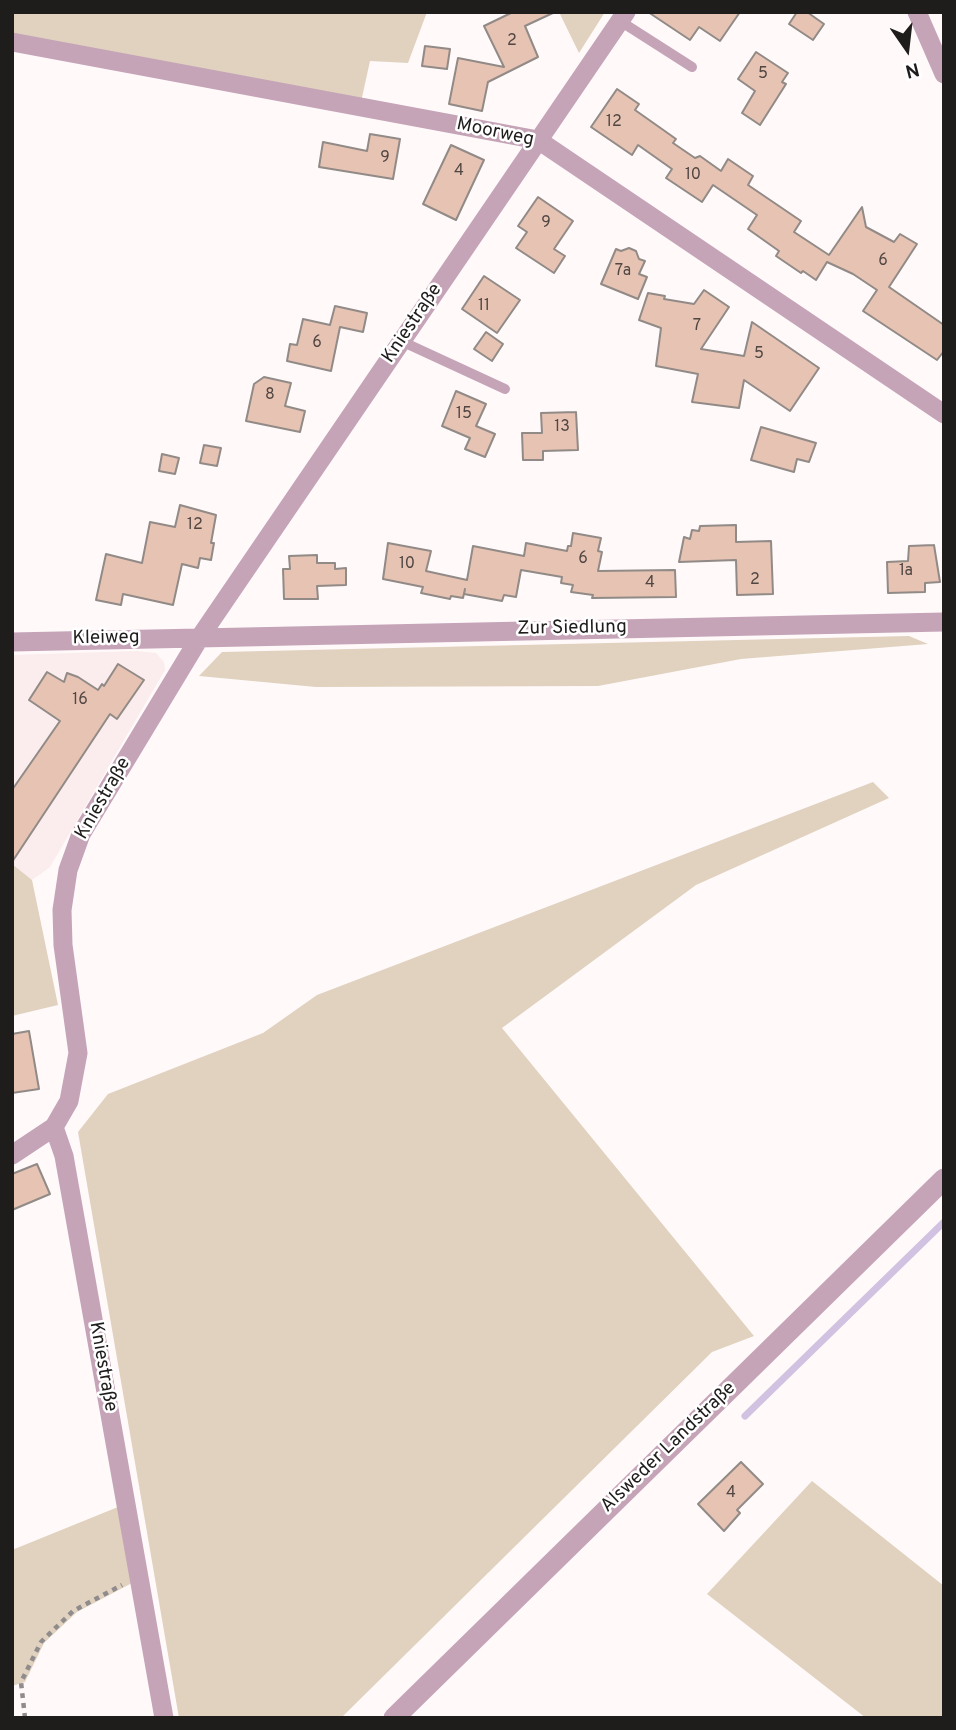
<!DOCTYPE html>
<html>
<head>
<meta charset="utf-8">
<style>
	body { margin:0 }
	#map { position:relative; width:956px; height:1730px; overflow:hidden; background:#fff9fa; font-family:Overpass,sans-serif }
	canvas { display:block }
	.frame { position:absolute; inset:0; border:14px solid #1f1c1c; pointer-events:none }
	.north { position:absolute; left:872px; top:14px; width:70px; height:70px; -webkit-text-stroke:5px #fff; paint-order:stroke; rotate:166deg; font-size:19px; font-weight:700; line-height:28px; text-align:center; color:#1f1c1c }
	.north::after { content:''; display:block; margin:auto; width:24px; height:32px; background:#1f1c1c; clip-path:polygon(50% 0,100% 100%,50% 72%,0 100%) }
</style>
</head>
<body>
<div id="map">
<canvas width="956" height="1730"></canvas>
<div class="frame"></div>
<div class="north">N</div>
</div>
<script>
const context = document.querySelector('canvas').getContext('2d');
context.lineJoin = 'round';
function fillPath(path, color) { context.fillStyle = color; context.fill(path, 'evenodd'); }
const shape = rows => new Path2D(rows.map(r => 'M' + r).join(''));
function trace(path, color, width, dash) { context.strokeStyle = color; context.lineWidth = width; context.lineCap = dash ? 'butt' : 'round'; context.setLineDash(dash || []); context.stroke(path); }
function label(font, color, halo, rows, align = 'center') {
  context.font = font + ' Overpass,sans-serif'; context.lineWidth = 5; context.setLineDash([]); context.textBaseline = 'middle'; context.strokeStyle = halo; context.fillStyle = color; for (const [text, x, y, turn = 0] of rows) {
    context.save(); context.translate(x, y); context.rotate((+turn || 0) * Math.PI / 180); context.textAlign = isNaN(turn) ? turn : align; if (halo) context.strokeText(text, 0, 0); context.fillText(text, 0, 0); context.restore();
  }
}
const built = shape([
	[136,651,156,653,164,662,165,670,50,867,32,880,12,864,12,655]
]);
const green = shape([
	[12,12,427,12,408,63,370,61,361,102,12,34],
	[559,12,605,12,579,53],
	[909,636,928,644,741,659,598,686,316,687,199,676,222,652],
	[873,782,889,798,696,885,502,1028,754,1336,712,1352,341,1718,179,1718,78,1132,108,1094,263,1033,317,995],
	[12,864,32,880,58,1005,12,1016],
	[812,1481,944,1586,944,1718,866,1718,707,1594],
	[118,1507,132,1583,77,1612,44,1643,25,1682,12,1686,12,1550]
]);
const stream = shape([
	[745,1416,944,1222]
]);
const building = shape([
	[513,12,555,12,525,26,538,57,488,82,482,111,449,104,458,58,504,67,484,26,513,12],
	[648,12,740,12,720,41,699,27,690,40,648,12],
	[797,12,807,12,824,24,813,40,789,24,797,12],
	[425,46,450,49,447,69,422,66,425,46],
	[756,52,788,73,782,82,786,84,760,125,742,113,755,91,738,79,756,52],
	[617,89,639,104,635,110,669,134,676,139,673,143,695,158,700,156,721,171,728,159,753,176,748,185,801,221,794,232,829,255,862,207,866,227,894,242,900,234,917,244,889,287,944,325,944,351,937,360,863,311,877,290,853,274,827,262,816,280,803,271,801,273,776,256,779,251,748,229,757,215,713,185,702,202,666,178,672,169,638,145,632,155,591,127,617,89],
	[370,134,400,139,393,179,319,167,323,142,367,151,370,134],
	[451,145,484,160,456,220,423,204,451,145],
	[538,197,573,221,554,249,565,256,554,273,516,248,527,232,518,226,538,197],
	[629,248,636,251,639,259,645,261,639,274,647,277,638,299,601,284,616,249,621,251,629,248],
	[484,276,520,300,497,333,462,309,484,276],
	[704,290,729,307,701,349,744,356,752,322,819,368,790,411,744,380,739,408,692,402,698,374,656,366,661,328,639,320,648,293,665,296,664,299,694,304,704,290],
	[335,306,367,313,363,332,340,327,331,371,287,361,290,344,297,345,303,319,330,325,335,306],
	[486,332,503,344,492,361,474,349,486,332],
	[264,377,291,383,285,406,305,411,300,432,246,421,254,384,264,377],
	[456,391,486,404,476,426,495,434,485,457,465,449,470,438,442,426,456,391],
	[576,412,578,450,543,451,543,460,523,460,522,433,542,433,541,413,576,412],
	[761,427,816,443,809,462,797,459,794,472,751,460,761,427],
	[204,445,221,448,217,466,200,463,204,445],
	[162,454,179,458,175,474,159,471,162,454],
	[180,505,216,515,211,543,214,543,211,560,200,558,198,568,182,564,173,605,123,594,121,605,96,600,106,554,142,563,150,522,175,527,180,505],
	[736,525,736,542,771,541,773,594,737,595,736,560,679,562,684,537,690,539,692,530,699,531,700,526,736,525],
	[573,533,601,538,598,551,602,552,598,571,675,570,676,597,592,598,593,595,571,592,573,585,561,583,562,577,521,570,516,597,504,595,502,601,464,594,465,589,463,598,451,596,450,599,421,593,423,587,383,579,388,543,431,551,426,571,467,580,473,546,524,556,526,543,567,551,568,546,571,546,573,533],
	[934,545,940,582,925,583,925,592,888,593,887,562,908,561,909,546,934,545],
	[317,555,317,563,335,563,335,569,346,568,346,585,317,586,318,599,284,599,283,569,290,569,289,556,317,555],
	[118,664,144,680,117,719,110,714,12,862,12,790,60,721,29,700,47,672,64,682,67,673,78,677,98,690,102,684,104,686,118,664],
	[29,1031,39,1089,12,1093,12,1034,29,1031],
	[37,1164,50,1194,12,1210,12,1174,37,1164],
	[741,1462,763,1484,737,1510,740,1513,724,1531,698,1504,741,1462]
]);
const path = shape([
	[25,1718,21,1682,41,1642,73,1611,122,1585]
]);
const service = shape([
	[620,21,692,67],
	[401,341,505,389]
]);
const minor = shape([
	[917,12,944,74],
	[12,42,538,140,944,414],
	[12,642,944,622],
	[54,1127,64,1156,164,1718],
	[12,1155,54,1127,69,1101,78,1053,63,945,62,910,68,870,81,834,200,637,626,12]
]);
const tertiary = shape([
	[394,1718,944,1179]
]);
const numberNames = [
	["2",512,42],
	["5",763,75],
	["12",614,123],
	["9",385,159],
	["4",459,172],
	["10",693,176],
	["9",546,224],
	["6",883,262],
	["7a",623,272],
	["11",484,307],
	["7",697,327],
	["6",317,344],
	["5",759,355],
	["8",270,396],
	["15",464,415],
	["13",562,428],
	["12",195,526],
	["6",583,560],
	["10",407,565],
	["1a",906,572],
	["2",755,581],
	["4",650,584],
	["16",80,701],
	["4",731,1494]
];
const streetNames = [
	["Moorweg",495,133,12],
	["Kniestraße",413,324,-56],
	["Zur Siedlung",572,629,-1],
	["Kleiweg",106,639,-1],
	["Kniestraße",104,799,-60],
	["Kniestraße",102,1367,80],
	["Alsweder Landstraße",669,1448,-44]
];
fillPath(built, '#fbeced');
fillPath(green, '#e0d2be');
trace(stream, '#d2c2e1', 7);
fillPath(building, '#e6c3b3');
trace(building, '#918a86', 2);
trace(path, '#908b8c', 4.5, [5, 5]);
trace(service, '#c5a4b8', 10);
trace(minor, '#c5a4b8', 19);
trace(tertiary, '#c5a4b8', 21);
label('16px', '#514642', null, numberNames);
label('19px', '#1f1c1c', '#fff', streetNames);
</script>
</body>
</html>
